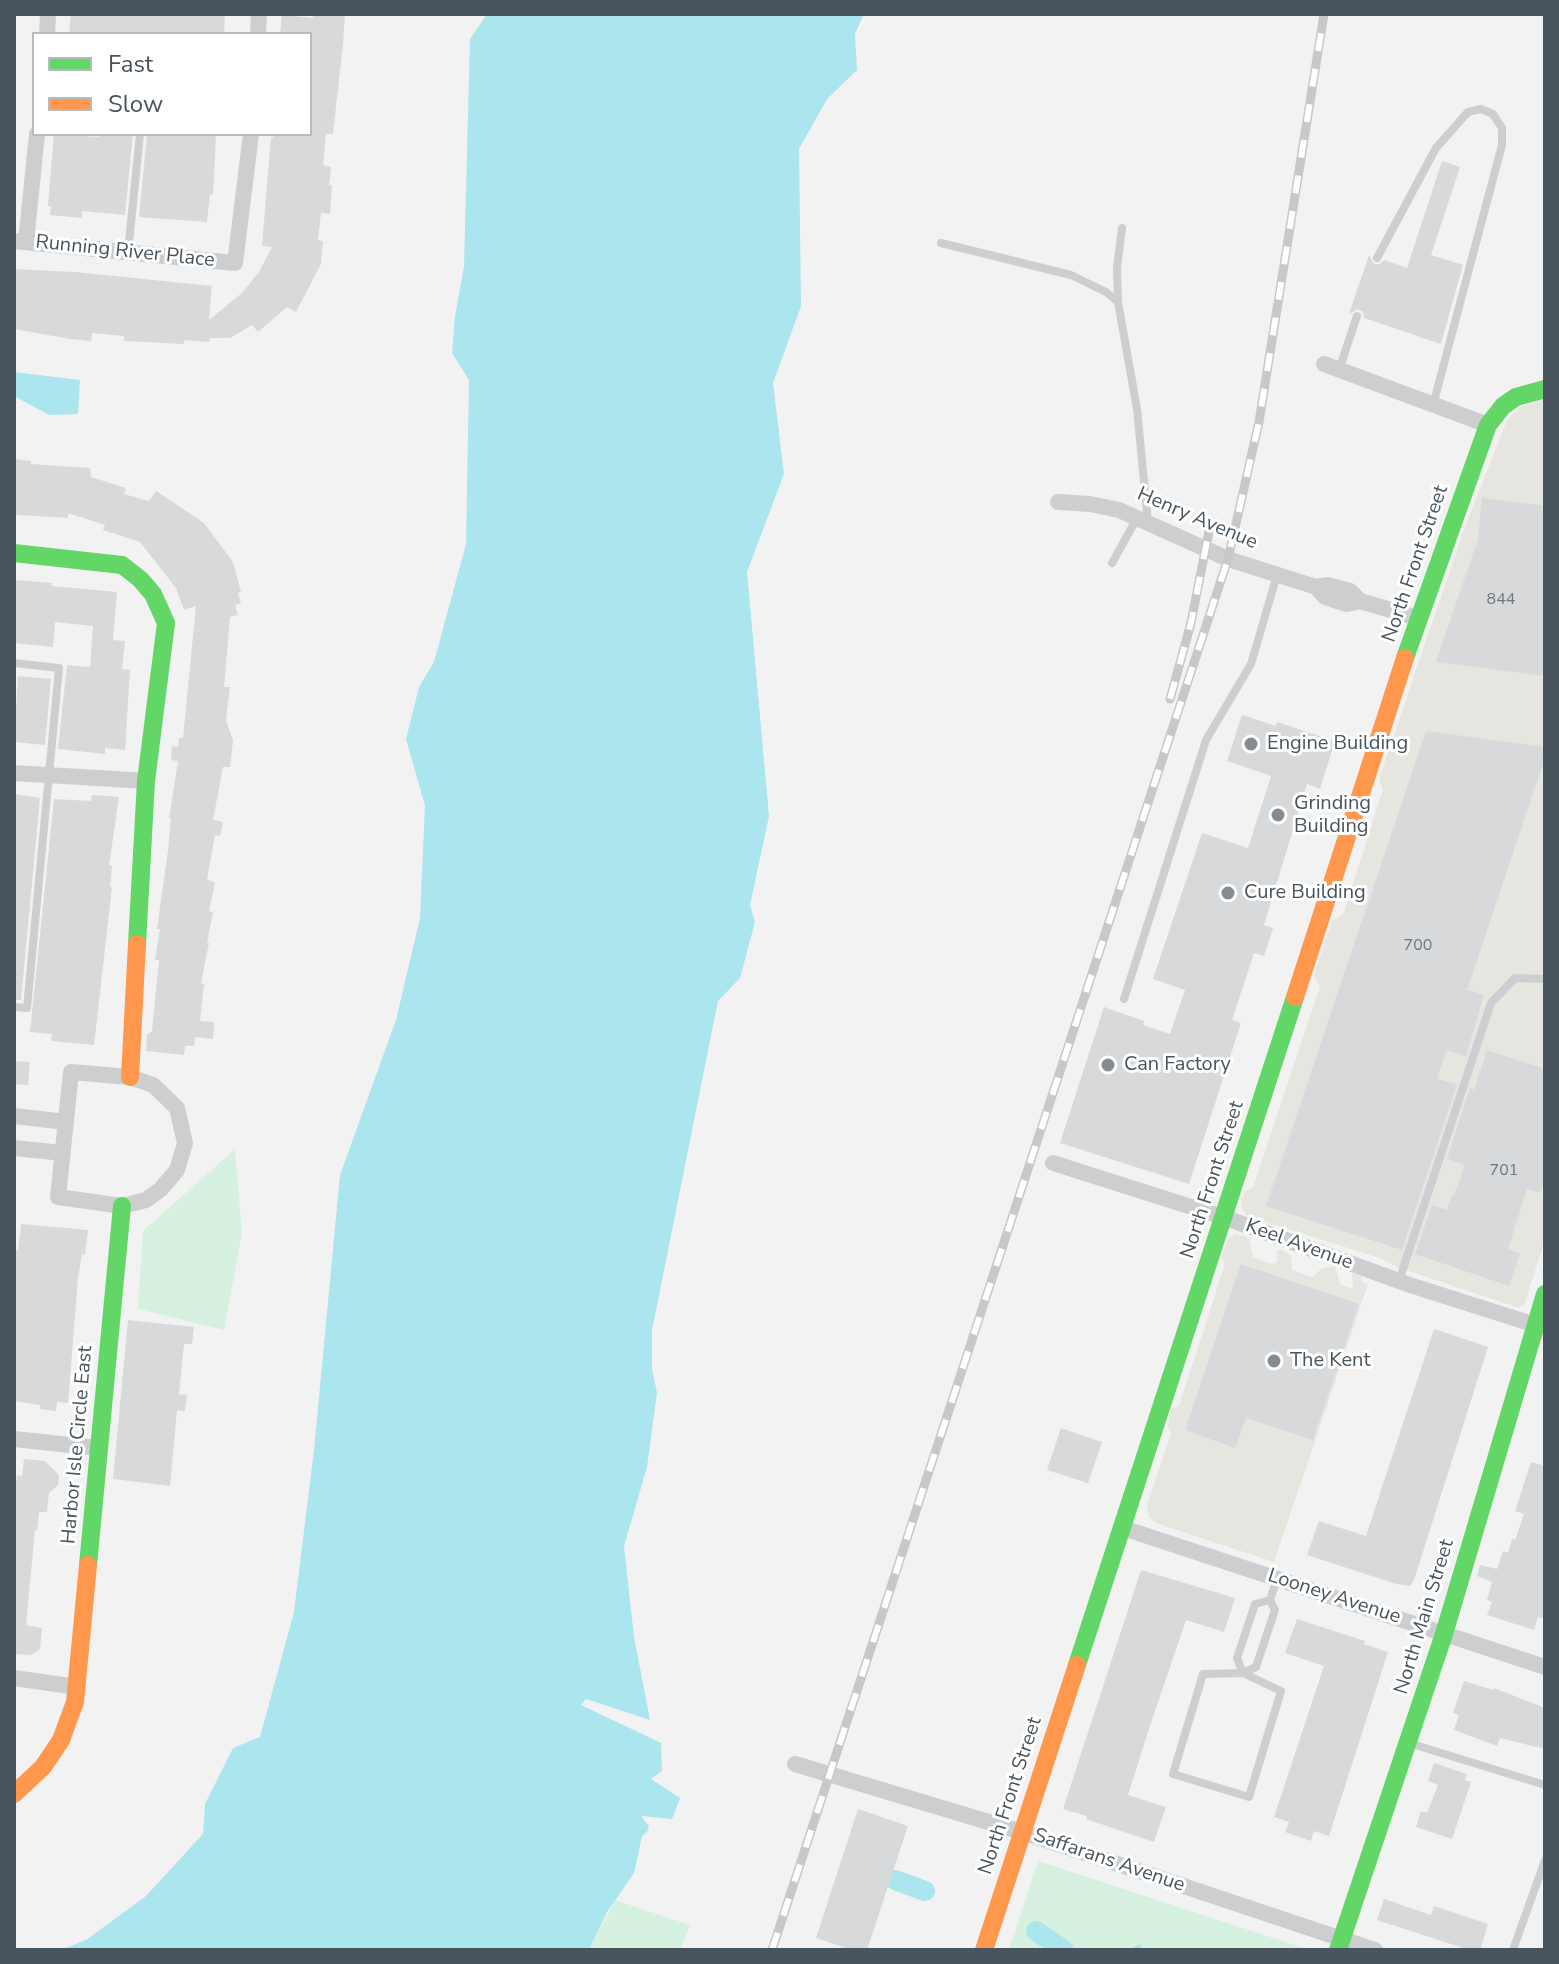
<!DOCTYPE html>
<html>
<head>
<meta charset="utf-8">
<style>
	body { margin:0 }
	#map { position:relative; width:1559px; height:1964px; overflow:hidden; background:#f2f2f2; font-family:"Nunito Sans",sans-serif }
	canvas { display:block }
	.frame { position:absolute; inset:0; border:16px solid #48555f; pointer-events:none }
	.legend { position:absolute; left:32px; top:32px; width:280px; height:104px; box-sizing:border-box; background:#fff; border:2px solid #b6bbbf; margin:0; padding:10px 14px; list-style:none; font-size:24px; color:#48555f }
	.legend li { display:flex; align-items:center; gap:16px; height:40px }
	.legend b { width:40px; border:2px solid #b6bbbf }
</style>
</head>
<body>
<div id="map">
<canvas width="1559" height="1964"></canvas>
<div class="frame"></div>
<ul class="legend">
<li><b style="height:10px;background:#63d668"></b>Fast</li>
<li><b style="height:10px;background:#ff974d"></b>Slow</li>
</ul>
</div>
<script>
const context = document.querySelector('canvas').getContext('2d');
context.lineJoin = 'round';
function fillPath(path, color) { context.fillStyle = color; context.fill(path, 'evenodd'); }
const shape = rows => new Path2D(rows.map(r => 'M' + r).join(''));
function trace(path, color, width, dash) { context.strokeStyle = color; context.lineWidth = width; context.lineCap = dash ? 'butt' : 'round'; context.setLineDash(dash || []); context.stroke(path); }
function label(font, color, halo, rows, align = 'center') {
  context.font = font + ' "Nunito Sans",sans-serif'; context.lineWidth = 6; context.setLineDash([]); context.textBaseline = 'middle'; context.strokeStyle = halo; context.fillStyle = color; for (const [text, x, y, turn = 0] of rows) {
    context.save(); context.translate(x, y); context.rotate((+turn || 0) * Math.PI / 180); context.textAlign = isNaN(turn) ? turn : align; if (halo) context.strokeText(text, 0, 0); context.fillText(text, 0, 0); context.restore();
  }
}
const commercial = shape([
	[1545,398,1545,1240,1524,1305,1519,1308,1397,1267,1380,1258,1247,1216,1242,1209,1241,1199,1245,1191,1253,1187,1320,987,1314,976,1332,921,1343,915,1383,790,1379,779,1464,529,1507,420,1520,407],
	[1235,1234,1249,1238,1253,1257,1272,1264,1277,1262,1276,1252,1280,1249,1291,1256,1292,1270,1312,1277,1321,1269,1335,1266,1340,1284,1353,1289,1352,1273,1361,1276,1362,1282,1368,1284,1274,1562,1156,1523,1149,1517,1147,1505,1171,1433,1168,1427,1169,1416,1171,1409,1179,1406,1225,1264,1221,1257,1229,1238]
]);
const green = shape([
	[235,1149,242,1233,224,1330,138,1309,143,1231],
	[1038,1861,1304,1948,1303,1950,1009,1950],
	[615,1900,690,1925,680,1950,589,1950]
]);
const water = shape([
	[487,14,864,14,855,34,857,70,827,99,799,149,801,306,773,383,784,474,747,572,769,816,750,905,755,922,740,978,718,1001,652,1330,652,1369,657,1393,647,1467,624,1546,634,1637,650,1720,586,1699,581,1705,661,1743,662,1771,651,1779,680,1798,672,1819,641,1816,649,1826,647,1832,642,1836,634,1873,607,1912,589,1950,60,1950,86,1940,146,1896,203,1834,205,1804,233,1748,260,1737,294,1612,314,1450,340,1175,396,1020,420,918,425,806,406,739,419,687,434,662,466,544,469,380,452,353,455,316,464,267,470,39],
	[14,372,80,380,78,414,49,415,14,396]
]);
const stream = shape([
	[1135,1950,1139,1948]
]);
const canal = shape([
	[895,1880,925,1891],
	[1036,1931,1064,1950]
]);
const building = shape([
	[76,14,225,14,224,34,69,34,71,15],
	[313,14,345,14,343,44,333,134,326,134,323,165,331,167,329,185,332,185,330,214,321,213,318,240,323,241,321,264,296,312,287,307,258,332,252,325,230,338,210,338,209,342,184,340,184,344,124,341,124,336,92,333,91,341,70,339,14,329,14,269,75,272,212,286,209,320,242,293,259,272,272,247,262,246,271,137,273,138,274,134,310,134,310,34,280,34,282,15,313,18],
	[54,134,99,137,100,134,133,134,125,215,82,211,82,218,50,215,51,206,48,206],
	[147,134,216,134,213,195,210,194,207,222,139,217],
	[1442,161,1460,167,1431,255,1463,265,1441,344,1364,318,1363,312,1358,309,1349,314,1369,255,1374,264,1380,264,1384,260,1407,268],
	[14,459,31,461,31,464,90,468,91,477,126,488,124,494,149,501,156,491,204,523,233,562,241,592,238,593,241,603,235,605,238,615,230,617,224,687,230,687,226,720,233,740,230,767,223,767,213,820,223,822,220,836,215,835,207,879,215,883,209,911,213,912,207,943,209,943,201,983,204,984,200,1021,214,1022,213,1039,195,1037,194,1046,185,1046,184,1055,146,1051,147,1035,152,1031,159,960,155,960,160,929,157,929,168,851,171,818,169,818,178,761,171,760,172,746,178,747,179,738,183,738,196,606,184,610,176,588,140,542,103,530,105,525,68,513,68,518,18,515,14,513],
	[1482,498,1545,506,1545,676,1436,662,1478,539],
	[14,580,52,583,51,586,117,592,113,640,125,641,122,669,130,670,125,750,105,748,105,754,58,749,67,665,90,667,93,626,55,622,53,647,14,643],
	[18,676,51,679,45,745,14,742],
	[1242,715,1276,726,1277,722,1335,741,1320,789,1307,784,1264,925,1273,928,1264,956,1254,953,1232,1020,1241,1023,1189,1184,1060,1143,1104,1007,1144,1021,1143,1025,1170,1034,1185,990,1153,979,1202,833,1248,848,1271,776,1227,761],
	[1426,731,1545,747,1545,758,1467,990,1484,995,1466,1056,1447,1050,1437,1079,1457,1084,1402,1250,1266,1206],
	[14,794,40,798,21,1000,14,1000],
	[92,795,119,797,109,865,112,866,110,887,112,887,94,1045,51,1041,52,1034,30,1032,54,799,91,801],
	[1487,1050,1545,1069,1545,1177,1540,1193,1527,1189,1508,1249,1520,1253,1509,1286,1415,1254,1432,1205,1447,1210,1452,1195,1454,1196,1465,1165,1447,1159,1470,1088,1474,1090],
	[14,1061,30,1062,28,1085,14,1084],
	[21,1224,88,1230,85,1255,82,1254,78,1278,68,1403,57,1402,56,1411,40,1409,40,1405,14,1401,14,1250,18,1250],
	[1241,1264,1359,1304,1313,1440,1246,1418,1235,1448,1185,1430],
	[128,1320,194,1327,192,1344,184,1344,179,1394,187,1395,185,1411,177,1410,170,1486,113,1479],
	[1434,1329,1488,1347,1414,1580,1410,1586,1396,1584,1307,1555,1319,1521,1366,1536],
	[1061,1428,1102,1442,1088,1483,1047,1470],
	[24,1459,45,1461,59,1475,58,1485,49,1493,47,1512,39,1512,37,1530,35,1530,26,1625,42,1628,40,1649,31,1655,14,1654,14,1505,17,1475,22,1476],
	[1531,1462,1545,1466,1545,1619,1538,1617,1534,1630,1487,1615,1492,1602,1487,1600,1492,1582,1477,1576,1480,1565,1497,1569,1503,1551,1508,1553,1512,1539,1515,1540,1524,1514,1515,1511],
	[1141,1570,1235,1598,1224,1632,1186,1620,1148,1732,1128,1795,1166,1807,1154,1842,1086,1819,1087,1816,1063,1809],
	[1297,1619,1365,1641,1364,1644,1388,1652,1329,1836,1314,1831,1311,1841,1285,1832,1289,1822,1274,1817,1324,1666,1285,1653],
	[1464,1681,1493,1690,1494,1688,1545,1708,1545,1749,1500,1738,1497,1746,1454,1730,1459,1715,1453,1713],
	[1434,1763,1467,1774,1465,1780,1471,1782,1452,1839,1416,1827,1421,1811,1427,1813,1438,1785,1428,1781],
	[858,1809,908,1826,867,1950,852,1950,816,1938],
	[1384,1899,1431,1915,1434,1906,1488,1924,1480,1950,1469,1950,1377,1920]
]);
const lane = shape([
	[1122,228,1117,268,1118,302,1137,409,1148,522],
	[941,243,1071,275,1106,292,1118,302],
	[128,252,140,134],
	[1377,258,1436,148,1468,112,1481,109,1493,114,1502,128,1502,145,1433,405],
	[1339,370,1357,316],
	[1112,563,1137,518],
	[14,663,59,668,27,1008,14,1007],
	[1124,999,1206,740,1251,664,1277,575],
	[1399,1281,1491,1003,1515,978,1545,979],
	[1270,1600,1255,1604,1237,1658,1243,1673,1281,1691,1249,1797,1173,1774,1203,1674,1243,1673,1256,1667,1275,1610,1270,1600,1277,1579],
	[1412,1744,1545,1785],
	[1513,1950,1545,1860]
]);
const street = shape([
	[47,34,48,14],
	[258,34,259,14],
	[14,241,235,263,251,134],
	[26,242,37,134],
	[1324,364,1488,425],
	[1058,502,1090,504,1119,510,1228,559,1316,587,1328,585,1350,591,1360,601,1418,618],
	[1316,587,1325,597,1334,600,1347,604,1360,601],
	[14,773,146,781],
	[71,1072,130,1077,153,1085,177,1108,185,1143,177,1170,161,1189,146,1200,122,1206,58,1197,71,1072],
	[14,1116,66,1122],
	[14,1148,63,1153],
	[1053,1163,1223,1217,1410,1285,1545,1328],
	[14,1439,99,1448],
	[1123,1528,1545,1667],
	[14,1678,77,1687],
	[795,1764,1022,1832,1375,1950]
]);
const fast = shape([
	[14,553,122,565,140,579,153,594,166,623,146,781,137,944],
	[1405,658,1488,425,1503,406,1516,397,1545,389],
	[88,1565,122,1206],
	[1077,1665,1295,997],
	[1338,1950,1444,1634,1545,1294]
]);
const slow = shape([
	[1295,997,1405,658],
	[130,1077,137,944],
	[14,1794,43,1767,61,1740,75,1702,88,1565],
	[984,1950,1077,1665]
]);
const rail = shape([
	[1170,699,1191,623,1209,531],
	[772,1950,1228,559,1259,422,1324,14]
]);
const markers = [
	[1251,744,8,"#848c92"],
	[1278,815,8,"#848c92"],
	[1228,893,8,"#848c92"],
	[1108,1065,8,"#848c92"],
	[1274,1361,8,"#848c92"]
];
const numberNames = [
	["844",1501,600],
	["700",1418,946],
	["701",1504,1171]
];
const streetNames = [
	["Running River Place",125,252,6],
	["Henry Avenue",1197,519,23],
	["North Front Street",1416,564,-71],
	["North Front Street",1213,1180,-72],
	["Keel Avenue",1299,1245,20],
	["Harbor Isle Circle East",78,1445,-85],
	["Looney Avenue",1334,1597,18],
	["North Main Street",1425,1617,-73],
	["North Front Street",1011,1796,-72],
	["Saffarans Avenue",1109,1861,19]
];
const poiNames = [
	["Engine Building",1267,744],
	["Grinding",1294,804],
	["Building",1294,827],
	["Cure Building",1244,893],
	["Can Factory",1124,1065],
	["The Kent",1290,1361]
];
fillPath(commercial, '#e6e5e0');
fillPath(green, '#d6f1df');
fillPath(water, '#abe5ee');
trace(stream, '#abe5ee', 6);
trace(canal, '#abe5ee', 20);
fillPath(building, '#d8d9da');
trace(lane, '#ccced0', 8);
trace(street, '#ccced0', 16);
trace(fast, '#63d668', 18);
trace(slow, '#ff974d', 18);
trace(rail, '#c7c8ca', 9);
trace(rail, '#fff', 6, [18]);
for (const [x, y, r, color] of markers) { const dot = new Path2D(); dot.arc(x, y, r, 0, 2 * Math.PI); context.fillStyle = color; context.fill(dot); trace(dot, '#fff', 3); }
label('16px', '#6e787f', null, numberNames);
label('20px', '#48555f', '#fff', streetNames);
label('20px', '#48555f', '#fff', poiNames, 'left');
</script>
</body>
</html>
